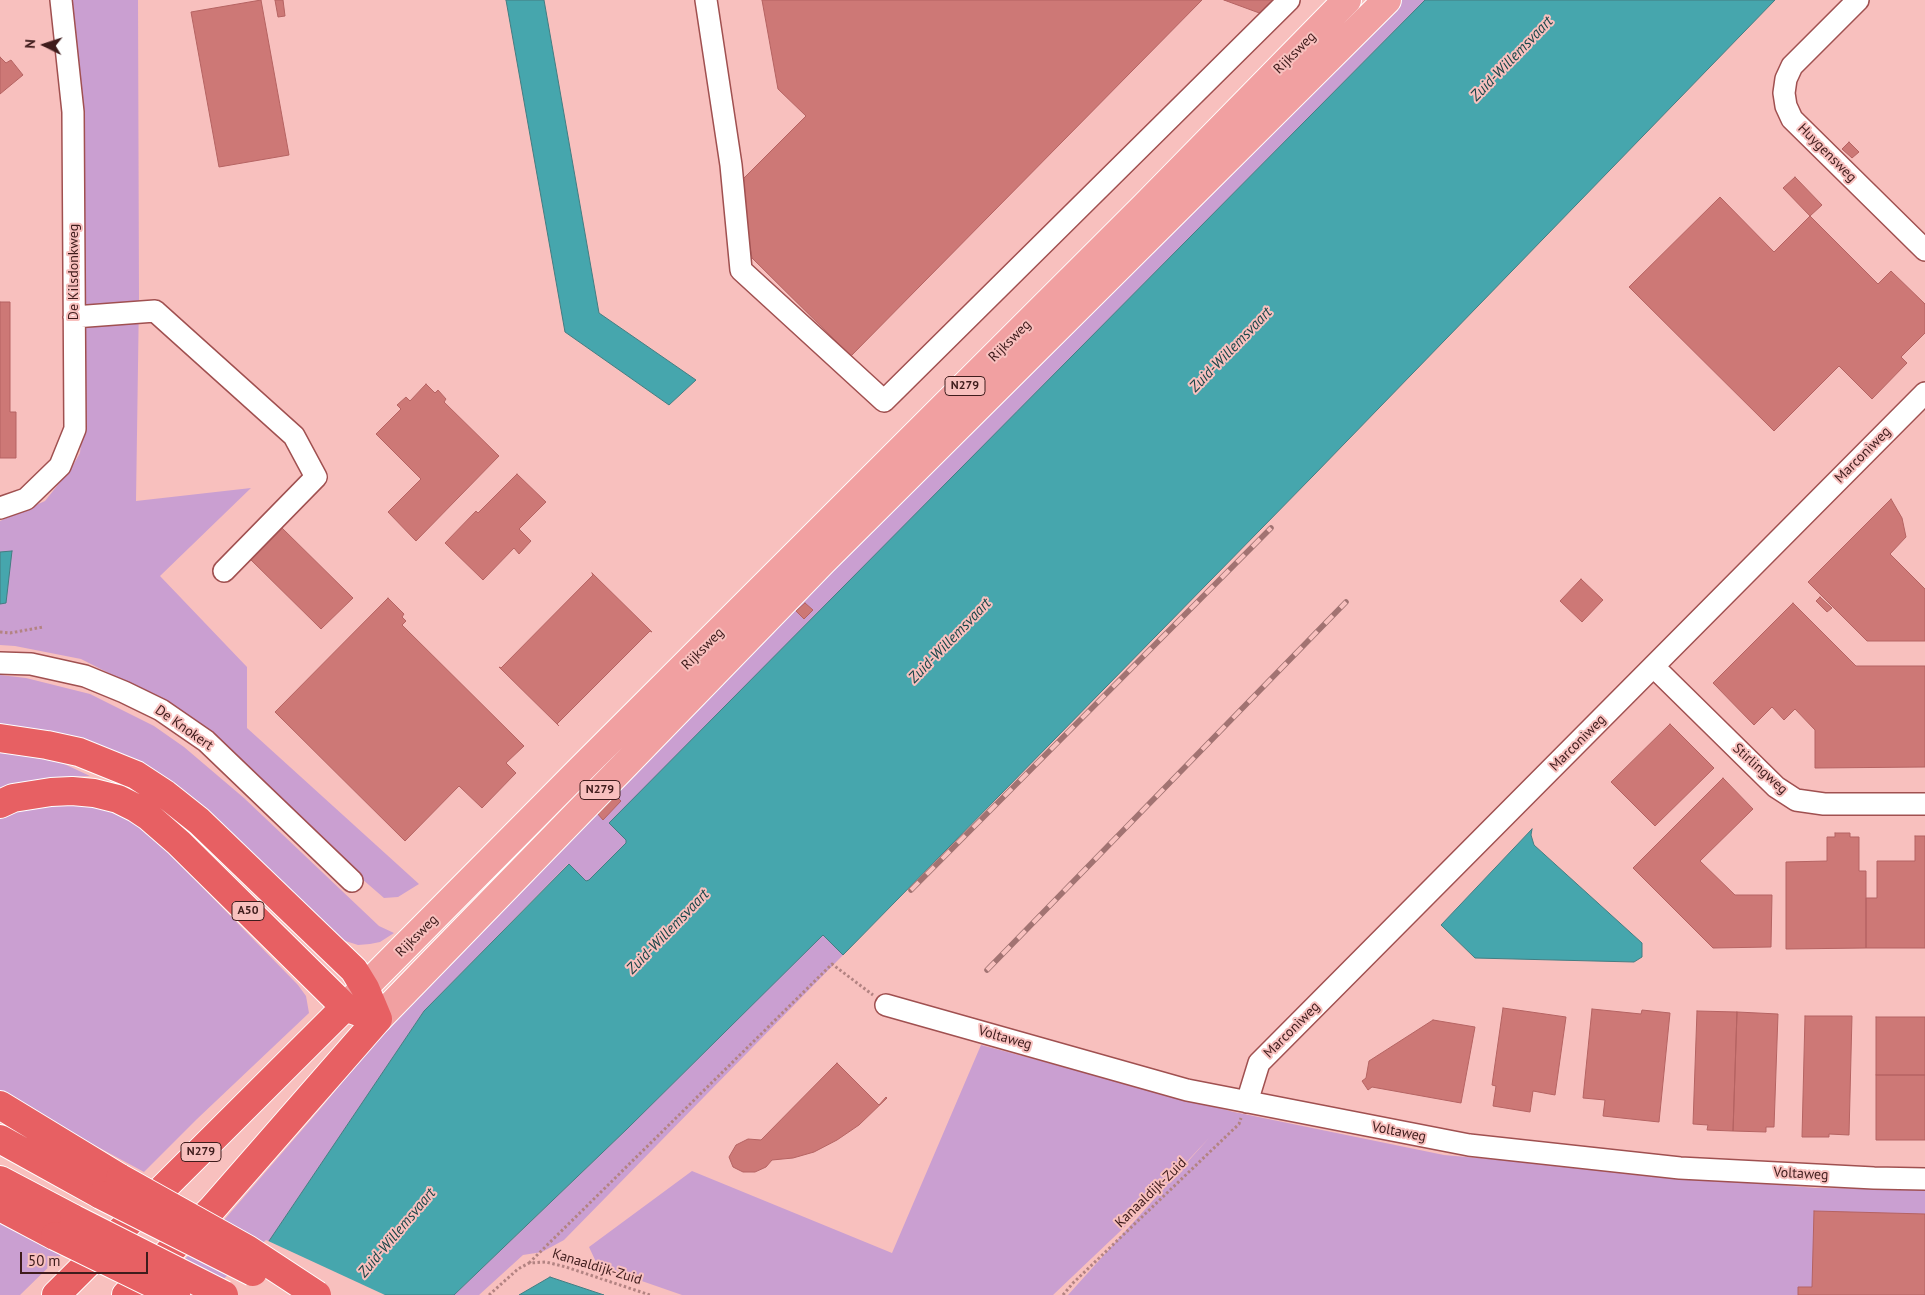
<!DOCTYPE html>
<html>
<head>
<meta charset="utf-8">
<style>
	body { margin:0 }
	#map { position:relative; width:1925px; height:1295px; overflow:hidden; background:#f8c0be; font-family:"PT Sans",sans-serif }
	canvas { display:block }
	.north { position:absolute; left:20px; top:20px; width:50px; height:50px; -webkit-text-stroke:4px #f8c0be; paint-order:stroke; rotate:274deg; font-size:14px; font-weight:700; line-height:20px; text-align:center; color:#3f1c1c }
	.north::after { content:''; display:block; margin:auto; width:18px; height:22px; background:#3f1c1c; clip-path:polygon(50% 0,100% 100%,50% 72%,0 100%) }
	.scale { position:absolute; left:20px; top:1252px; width:128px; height:22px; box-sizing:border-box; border:2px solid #3f1c1c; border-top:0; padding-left:6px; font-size:15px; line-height:18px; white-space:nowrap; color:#3f1c1c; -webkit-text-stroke:4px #f8c0be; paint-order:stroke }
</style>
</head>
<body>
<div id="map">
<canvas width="1925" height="1295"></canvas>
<div class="north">N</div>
<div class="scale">50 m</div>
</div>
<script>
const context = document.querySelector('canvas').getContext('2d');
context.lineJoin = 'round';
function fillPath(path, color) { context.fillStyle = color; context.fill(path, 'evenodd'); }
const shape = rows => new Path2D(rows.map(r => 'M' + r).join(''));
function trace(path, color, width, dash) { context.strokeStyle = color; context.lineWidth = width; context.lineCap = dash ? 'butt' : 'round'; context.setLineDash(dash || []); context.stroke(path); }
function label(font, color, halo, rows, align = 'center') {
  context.font = font + ' "PT Sans",sans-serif'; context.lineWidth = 4; context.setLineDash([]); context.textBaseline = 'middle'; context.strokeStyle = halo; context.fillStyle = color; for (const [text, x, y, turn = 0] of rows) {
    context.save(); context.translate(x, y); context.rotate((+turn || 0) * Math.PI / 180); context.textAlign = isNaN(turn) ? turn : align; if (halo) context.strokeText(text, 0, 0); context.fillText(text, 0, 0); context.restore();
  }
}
const green = shape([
	[69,0,138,0,139,298,136,501,251,488,160,576,247,667,247,728,419,884,398,897,384,898,146,692,81,659,15,646,0,645,0,521,45,501,72,467,80,453,85,405],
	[1402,0,1425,0,610,823,626,840,626,843,589,881,586,881,568,864,424,1011,269,1241,207,1295,149,1295,224,1220,321,1108,390,1025,869,532,1319,79],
	[0,675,26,678,90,694,154,726,184,747,244,798,379,926,394,933,380,942,370,944,358,945,336,938,138,763,49,731,0,725],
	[0,751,62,763,90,776,55,777,17,786,0,795],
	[65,801,100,807,136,824,161,845,298,985,306,996,309,1013,197,1119,144,1172,0,1094,0,817,28,807],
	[823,934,843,955,564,1240,542,1252,523,1255,479,1295,454,1295,627,1129],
	[981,1045,1234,1112,1444,1155,1815,1188,1925,1189,1925,1295,1068,1295,1209,1138,1133,1219,1053,1295,682,1295,613,1271,596,1262,589,1247,692,1171,892,1253],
	[0,1223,62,1254,20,1295,0,1295]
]);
const water = shape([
	[506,0,544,0,599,313,696,380,669,405,565,332,506,0],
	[1425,0,1775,0,1313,476,843,955,823,935,627,1129,454,1295,208,1295,269,1241,424,1011,569,864,586,881,589,880,626,843,626,840,609,823,1425,0],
	[12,551,6,603,0,604,0,552,12,551],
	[1532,829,1531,835,1534,845,1642,943,1642,957,1634,962,1475,958,1441,925,1532,829],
	[550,1277,604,1295,519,1295,550,1277]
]);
const pier = shape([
	[266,1240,385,1295,206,1295]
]);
const building = shape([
	[261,0,289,155,219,167,191,12,261,0],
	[275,0,283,0,285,16,278,17,275,0],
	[762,0,1202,0,851,356,752,258,738,184,806,116,778,89,762,0],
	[1224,0,1279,0,1262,14,1224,0],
	[0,57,6,63,11,60,23,75,0,94,0,57],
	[1849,142,1859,152,1852,158,1842,149,1849,142],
	[1795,177,1822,205,1810,216,1878,284,1891,271,1925,304,1925,333,1901,357,1907,363,1872,399,1839,366,1774,431,1629,287,1720,197,1774,252,1810,216,1783,188,1795,177],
	[0,302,10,302,10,412,16,412,16,458,0,458,0,302],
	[426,384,435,393,438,390,446,399,444,402,499,456,416,541,388,512,421,479,376,434,401,409,397,405,406,397,410,401,426,384],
	[517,474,546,502,519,529,531,541,519,554,514,548,483,580,445,543,476,511,478,513,517,474],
	[1891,499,1902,518,1906,537,1890,554,1925,589,1925,641,1867,641,1808,582,1891,499],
	[281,527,353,598,321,629,249,558,281,527],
	[592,573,652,632,650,631,557,724,559,726,499,667,501,668,593,575,592,573],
	[1581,579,1603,600,1582,622,1560,601,1581,579],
	[1820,597,1832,608,1827,612,1816,601,1820,597],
	[388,598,404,614,402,617,406,621,402,625,524,746,506,763,516,773,482,808,459,786,405,841,275,712,388,598],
	[805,603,813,610,804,619,796,611,805,603],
	[1793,603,1856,666,1925,666,1925,767,1815,768,1815,730,1795,709,1784,720,1772,707,1754,725,1713,683,1793,603],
	[1670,724,1714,768,1655,826,1611,782,1670,724],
	[1723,778,1753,809,1700,861,1735,895,1772,895,1771,947,1713,948,1633,868,1723,778],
	[615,795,621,801,603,820,597,813,615,795],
	[1835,833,1850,833,1850,837,1859,837,1859,871,1866,871,1866,948,1786,949,1786,862,1827,861,1827,837,1835,837,1835,833],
	[1915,836,1925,836,1925,948,1866,948,1866,898,1877,898,1877,861,1915,861,1915,836],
	[1503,1008,1566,1017,1555,1095,1533,1091,1530,1112,1493,1106,1496,1086,1492,1085,1503,1008],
	[1592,1009,1641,1014,1642,1010,1670,1013,1659,1122,1603,1116,1605,1100,1583,1098,1592,1009],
	[1697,1011,1737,1012,1733,1131,1707,1130,1708,1125,1693,1124,1697,1011],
	[1737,1012,1778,1014,1774,1127,1766,1127,1766,1132,1733,1131,1737,1012],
	[1805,1016,1852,1016,1849,1135,1829,1134,1829,1137,1802,1137,1805,1016],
	[1876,1017,1925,1017,1925,1075,1876,1075,1876,1017],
	[1433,1020,1475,1027,1461,1103,1372,1087,1368,1090,1362,1081,1366,1078,1369,1061,1433,1020],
	[837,1063,879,1105,886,1097,887,1098,859,1125,837,1140,814,1152,793,1158,772,1160,766,1167,755,1172,743,1172,733,1167,729,1157,736,1145,748,1139,761,1140,837,1063],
	[1876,1075,1925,1075,1925,1140,1876,1140,1876,1075],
	[1814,1211,1925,1214,1925,1295,1798,1295,1798,1287,1812,1287,1814,1211]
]);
const path = shape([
	[0,632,10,633,43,627],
	[529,1263,832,964,873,995],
	[489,1295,518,1269,529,1263,546,1262,566,1267,650,1295],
	[1063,1295,1073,1283,1239,1124,1241,1118]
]);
const minor = shape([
	[706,0,731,165,741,270,884,401,1289,0],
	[1858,0,1792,66,1786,79,1784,93,1786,106,1792,119,1925,250],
	[74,317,155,311,294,436,316,477,224,571],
	[0,508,26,499,60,466,75,429,73,112,61,0],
	[0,663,31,664,85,676,124,692,161,710,206,741,352,881],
	[1654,667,1776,787,1796,800,1824,804,1925,804],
	[886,1005,1187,1090,1469,1145,1680,1168,1874,1178,1925,1179],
	[1247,1102,1259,1063,1925,393]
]);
const major = shape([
	[348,1004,581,769,1145,206,1347,0],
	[378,1019,823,561,1387,0]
]);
const highway = shape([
	[0,738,47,745,79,752,136,775,165,794,199,821,354,970,365,988,378,1019],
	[0,804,13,798,51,792,72,791,94,793,118,799,136,808,148,816,179,843,345,1007,378,1019],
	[0,1105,120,1178],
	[0,1139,101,1195],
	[0,1180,74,1219],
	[0,1207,55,1236],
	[56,1295,345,1007],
	[126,1295,212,1209,378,1019]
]);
const rail = shape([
	[911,890,1271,528],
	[987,970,1346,602]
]);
const highwayBridge = shape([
	[120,1178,247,1249,317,1295],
	[101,1195,253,1272],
	[74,1219,224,1295],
	[55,1236,176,1295]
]);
const shields = [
	[965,386,40],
	[600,790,40],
	[248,911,32],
	[201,1152,40]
];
const shieldNames = [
	["N279",965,386],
	["N279",600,790],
	["A50",248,911],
	["N279",201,1152]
];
const streetNames = [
	["Rijksweg",1295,53,-45],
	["Huygensweg",1827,153,45],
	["De Kilsdonkweg",74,272,-90],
	["Rijksweg",1010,341,-45],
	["Marconiweg",1863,455,-45],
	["Rijksweg",703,649,-45],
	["De Knokert",184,728,35],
	["Marconiweg",1578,743,-45],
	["Stirlingweg",1760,769,42],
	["Rijksweg",417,936,-45],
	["Marconiweg",1292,1030,-45],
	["Voltaweg",1005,1038,16],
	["Voltaweg",1399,1132,11],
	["Voltaweg",1801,1174,3],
	["Kanaaldijk-Zuid",1151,1193,-44],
	["Kanaaldijk-Zuid",597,1267,17]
];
const waterNames = [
	["Zuid-Willemsvaart",1512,59,-46],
	["Zuid-Willemsvaart",1231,350,-46],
	["Zuid-Willemsvaart",950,641,-46],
	["Zuid-Willemsvaart",668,932,-46],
	["Zuid-Willemsvaart",397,1233,-50]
];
fillPath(green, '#ca9fd1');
fillPath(water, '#46a6ad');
trace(water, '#447d82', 1);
fillPath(pier, '#f8c0be');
fillPath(building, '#cd7876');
trace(building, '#b56362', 1);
trace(minor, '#a05050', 24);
trace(major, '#fff', 30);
trace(highway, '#fff', 30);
trace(path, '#b38382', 3, [2.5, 2.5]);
trace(minor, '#fff', 21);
trace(major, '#f1a0a1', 28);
trace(highway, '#e76063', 28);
trace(rail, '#a27372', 5.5);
trace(rail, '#f8c0be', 4, [11]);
trace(highwayBridge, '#fff', 30, []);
trace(highwayBridge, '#e76063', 28);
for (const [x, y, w] of shields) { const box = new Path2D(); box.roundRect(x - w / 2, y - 9.5, w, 19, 4); context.fillStyle = '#f8c0be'; context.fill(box); trace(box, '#3f1c1c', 1); }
label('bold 12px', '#3f1c1c', null, shieldNames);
label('14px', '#3f1c1c', '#f8c0be', streetNames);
label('italic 15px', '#194548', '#f8c0be', waterNames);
</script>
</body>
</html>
